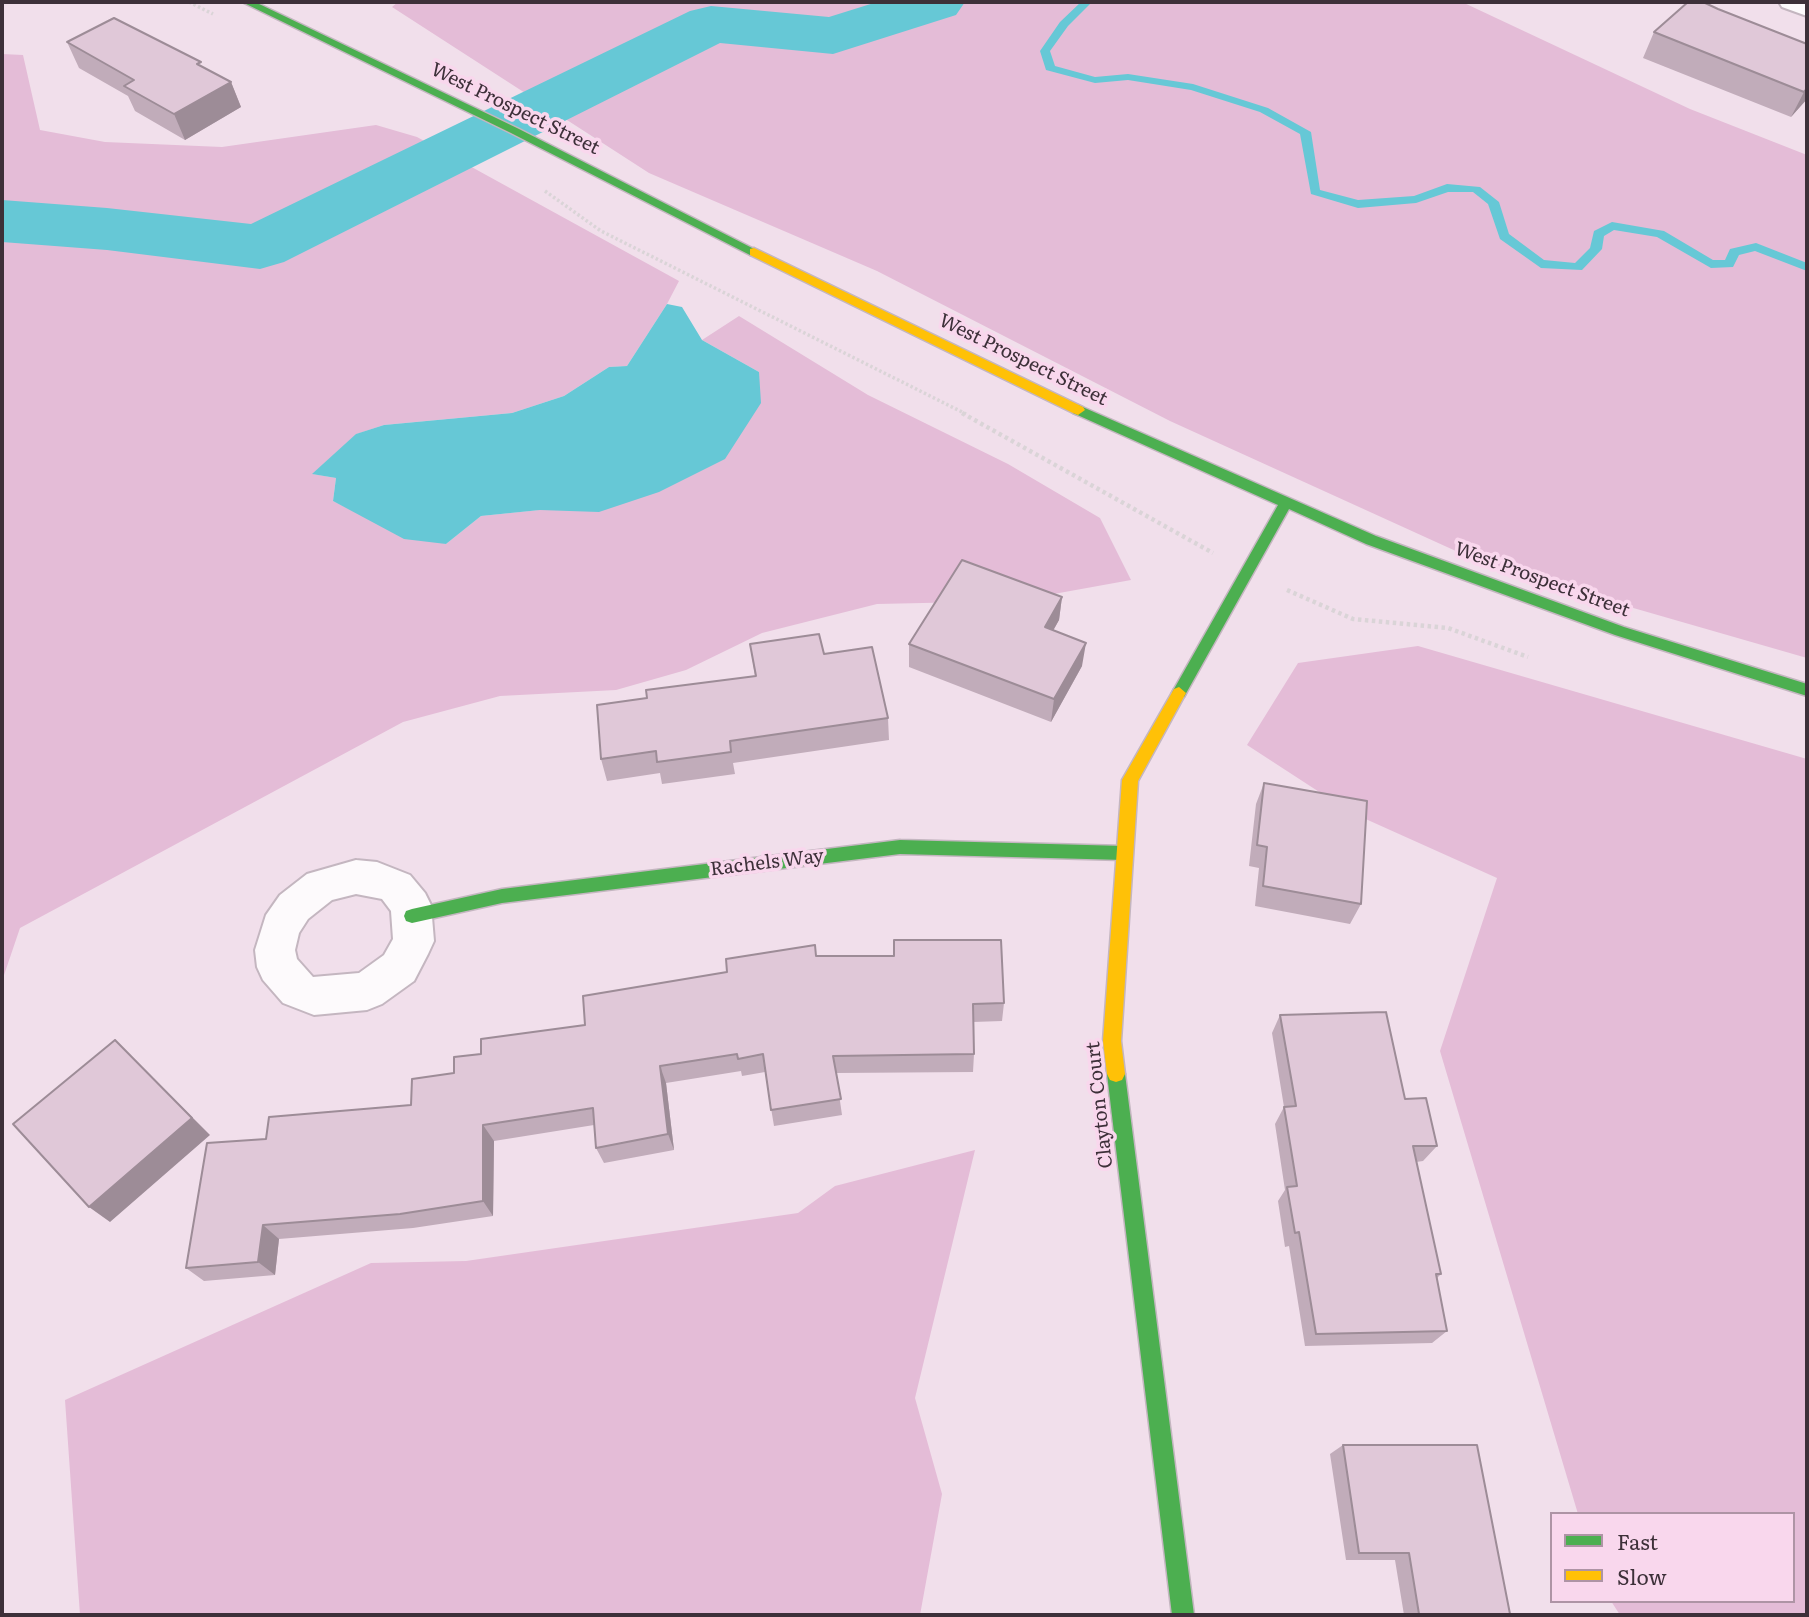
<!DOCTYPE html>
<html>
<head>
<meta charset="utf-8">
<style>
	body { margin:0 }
	#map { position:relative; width:1809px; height:1617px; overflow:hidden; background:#f1dfeb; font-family:Literata,serif }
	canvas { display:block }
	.frame { position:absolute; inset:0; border:4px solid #3d3039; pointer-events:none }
	.legend { position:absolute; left:1550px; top:1512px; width:245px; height:91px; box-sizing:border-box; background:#f9d7ed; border:2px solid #ae94a5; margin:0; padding:9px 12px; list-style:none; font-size:21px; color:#3d3039 }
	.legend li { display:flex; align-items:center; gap:14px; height:35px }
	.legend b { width:35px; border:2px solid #ae94a5 }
</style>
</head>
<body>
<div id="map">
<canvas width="1809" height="1617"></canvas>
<div class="frame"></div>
<ul class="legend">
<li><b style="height:9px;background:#4caf50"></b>Fast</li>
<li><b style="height:9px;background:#ffc107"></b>Slow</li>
</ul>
</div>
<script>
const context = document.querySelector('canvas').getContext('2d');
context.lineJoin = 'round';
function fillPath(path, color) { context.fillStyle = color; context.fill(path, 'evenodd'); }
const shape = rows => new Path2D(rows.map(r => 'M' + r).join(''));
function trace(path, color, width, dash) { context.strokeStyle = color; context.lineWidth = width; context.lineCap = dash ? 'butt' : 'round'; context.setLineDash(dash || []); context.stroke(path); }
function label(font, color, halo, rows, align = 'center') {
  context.font = font + ' Literata,serif'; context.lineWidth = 7; context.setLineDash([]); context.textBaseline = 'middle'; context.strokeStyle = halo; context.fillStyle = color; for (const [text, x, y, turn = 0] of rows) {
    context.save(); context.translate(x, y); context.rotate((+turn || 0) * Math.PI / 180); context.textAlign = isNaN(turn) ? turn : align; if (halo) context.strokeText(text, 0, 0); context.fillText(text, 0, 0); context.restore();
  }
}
const green = shape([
	[398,2,1462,2,1690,109,1807,155,1807,658,1491,567,1170,421,877,271,649,173,392,7],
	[2,54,23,55,40,130,105,142,222,147,376,125,417,137,679,281,667,304,627,366,609,367,564,396,512,413,384,425,357,434,313,474,336,478,333,501,358,513,446,544,481,516,539,510,759,372,702,340,739,316,868,395,1008,464,1100,518,1131,580,1015,601,877,604,762,633,686,670,616,690,500,696,403,722,20,928,2,981],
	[1418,646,1807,759,1807,1615,1620,1615,1611,1601,1793,1601,1793,1514,1578,1514,1440,1051,1497,878,1350,812,1247,745,1298,663],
	[975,1150,915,1398,942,1494,920,1615,80,1615,65,1400,371,1263,466,1261,798,1213,835,1186]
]);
const water = shape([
	[667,304,682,307,702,340,759,372,761,403,725,459,659,492,599,512,540,510,481,516,446,544,404,539,333,501,336,478,312,474,356,434,384,425,512,413,564,396,609,367,627,366]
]);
const stream = shape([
	[1081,2,1092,2,1068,26,1050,51,1055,66,1095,77,1128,74,1193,84,1268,108,1311,132,1320,190,1358,200,1414,196,1447,184,1480,187,1499,202,1509,234,1544,260,1575,263,1590,248,1594,231,1612,222,1664,231,1713,260,1725,260,1730,249,1756,243,1807,263,1807,271,1755,251,1739,255,1733,267,1711,268,1657,237,1614,230,1604,236,1602,249,1582,270,1541,268,1500,239,1488,204,1473,192,1448,192,1416,203,1358,208,1311,194,1300,134,1260,112,1191,90,1128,80,1095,83,1046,70,1040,51,1060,22,1081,2]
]);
const river = shape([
	[877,2,965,2,956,15,833,54,720,43,284,262,260,269,107,250,2,242,2,200,107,208,251,224,690,11,711,6,829,17,877,2]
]);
const pathFar1 = shape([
	[189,2,213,14],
	[545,191,601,231,966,414]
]);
const path = shape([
	[962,413,1213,553],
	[1287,590,1353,619,1448,628,1528,657]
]);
const street = shape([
	[1779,2,1807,2,1807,16,1782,7,1779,2],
	[356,860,377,862,410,875,425,893,431,905,434,941,428,954,414,981,382,1004,367,1010,314,1015,283,1003,263,980,257,967,255,950,266,915,280,895,307,874,356,860],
	[356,894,382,899,391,911,393,939,384,955,359,973,313,977,297,959,295,950,299,933,308,919,332,900,356,894]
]);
const fast = shape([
	[242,2,255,2,519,129,760,252,758,255,750,255,511,133,242,2],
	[1078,405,1376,536,1624,627,1807,684,1807,696,1615,635,1366,544,1289,509,1184,697,1174,697,1172,693,1174,689,1278,505,1073,413,1073,407,1078,405],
	[900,840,1124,846,1130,848,1132,853,1130,858,1124,860,900,854,502,903,412,923,406,921,404,916,406,911,412,909,502,889,900,840],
	[1116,1066,1122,1068,1125,1074,1194,1615,1172,1615,1107,1074,1110,1068,1116,1066]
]);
const slow = shape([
	[754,248,1083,407,1085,410,1078,415,1073,413,750,255,750,249,754,248],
	[1179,687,1186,693,1138,781,1121,1041,1125,1074,1122,1080,1116,1082,1110,1080,1107,1074,1103,1041,1122,780,1174,689,1179,687]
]);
const wall = shape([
	[1718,9,1807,44,1807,99,1791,117,1643,58,1654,32],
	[67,42,203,67,231,82,241,107,185,140,135,111,128,96,79,68],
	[1062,597,1059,620,1053,631,1082,666,1051,722,909,667,909,644],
	[750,644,824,654,888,718,889,740,733,763,735,774,662,784,660,773,607,781,601,759,647,698,755,676],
	[1264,783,1361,904,1350,924,1255,906,1259,868,1249,866,1256,804],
	[816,956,1004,1003,1002,1021,973,1022,974,1054,973,1072,836,1073,842,1115,774,1126,765,1072,742,1076,741,1071,666,1083,674,1150,604,1163,596,1148,594,1125,494,1141,493,1216,413,1228,279,1239,275,1275,204,1281,186,1268,266,1139,411,1105,481,1054,585,1025],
	[1280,1015,1405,1099,1437,1146,1423,1161,1416,1162,1441,1274,1437,1278,1447,1331,1432,1343,1305,1346,1289,1246,1285,1247,1278,1201,1285,1190,1275,1124,1284,1107,1272,1033],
	[1343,1445,1510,1614,1507,1615,1404,1615,1395,1560,1346,1560,1330,1454]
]);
const shadedWall = shape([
	[231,82,241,107,185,140,174,114],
	[1807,88,1807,99,1791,117,1804,92],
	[1062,597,1059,620,1042,650,1045,627],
	[1086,643,1082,666,1051,722,1054,699],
	[115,1040,210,1135,110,1222,89,1207],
	[660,1066,666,1083,674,1150,668,1134],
	[483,1125,494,1141,493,1216,483,1201],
	[263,1225,279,1239,275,1275,258,1262]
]);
const building = shape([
	[1688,2,1703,2,1718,9,1807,44,1807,88,1804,92,1654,32,1688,2],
	[114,18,201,62,197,64,231,82,174,114,124,86,134,80,67,42,114,18],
	[962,560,1062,597,1045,627,1086,643,1054,699,909,644,962,560],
	[819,634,824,654,872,647,888,718,730,741,731,752,657,762,656,751,601,759,597,705,647,698,646,690,756,676,750,644,819,634],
	[1264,783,1367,801,1361,904,1263,886,1267,847,1257,845,1264,783],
	[894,940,1001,940,1004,1003,973,1004,974,1054,833,1056,841,1099,771,1110,763,1054,738,1059,737,1054,660,1066,668,1134,596,1148,593,1108,483,1125,483,1201,400,1214,263,1225,258,1262,186,1268,207,1143,266,1139,269,1117,411,1105,412,1079,454,1073,454,1057,481,1054,481,1039,585,1025,583,996,727,972,726,959,815,945,816,956,894,956,894,940],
	[1386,1012,1405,1099,1426,1098,1437,1146,1413,1146,1441,1274,1436,1274,1447,1331,1316,1334,1299,1232,1295,1233,1287,1187,1297,1186,1284,1107,1296,1106,1280,1015,1386,1012],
	[115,1040,192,1118,89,1207,13,1124,115,1040],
	[1343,1445,1477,1445,1510,1614,1419,1614,1409,1553,1359,1553,1343,1445]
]);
const streetNames = [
	["West Prospect Street",515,109,26],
	["West Prospect Street",1023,360,26],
	["West Prospect Street",1542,580,20],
	["Rachels Way",767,863,-7],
	["Clayton Court",1100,1105,-96]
];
fillPath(green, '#e4bcd7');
fillPath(water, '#66c8d6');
fillPath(stream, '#66c8d6');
fillPath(river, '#66c8d6');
trace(street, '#c4b6c0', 4);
trace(fast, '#c4b6c0', 3);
trace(slow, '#c4b6c0', 3);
trace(pathFar1, '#dad4d7', 3.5, [2.5, 2.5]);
trace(path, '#dad4d7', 4.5, [3.5, 3.5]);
fillPath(street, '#fdfafc');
fillPath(fast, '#4caf50');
fillPath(slow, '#ffc107');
fillPath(wall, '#c1acba');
fillPath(shadedWall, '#9d8c97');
fillPath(building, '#e0c8d8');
trace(building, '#9d8c97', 2);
label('19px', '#3d3039', '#f9d7ed', streetNames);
</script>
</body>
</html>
